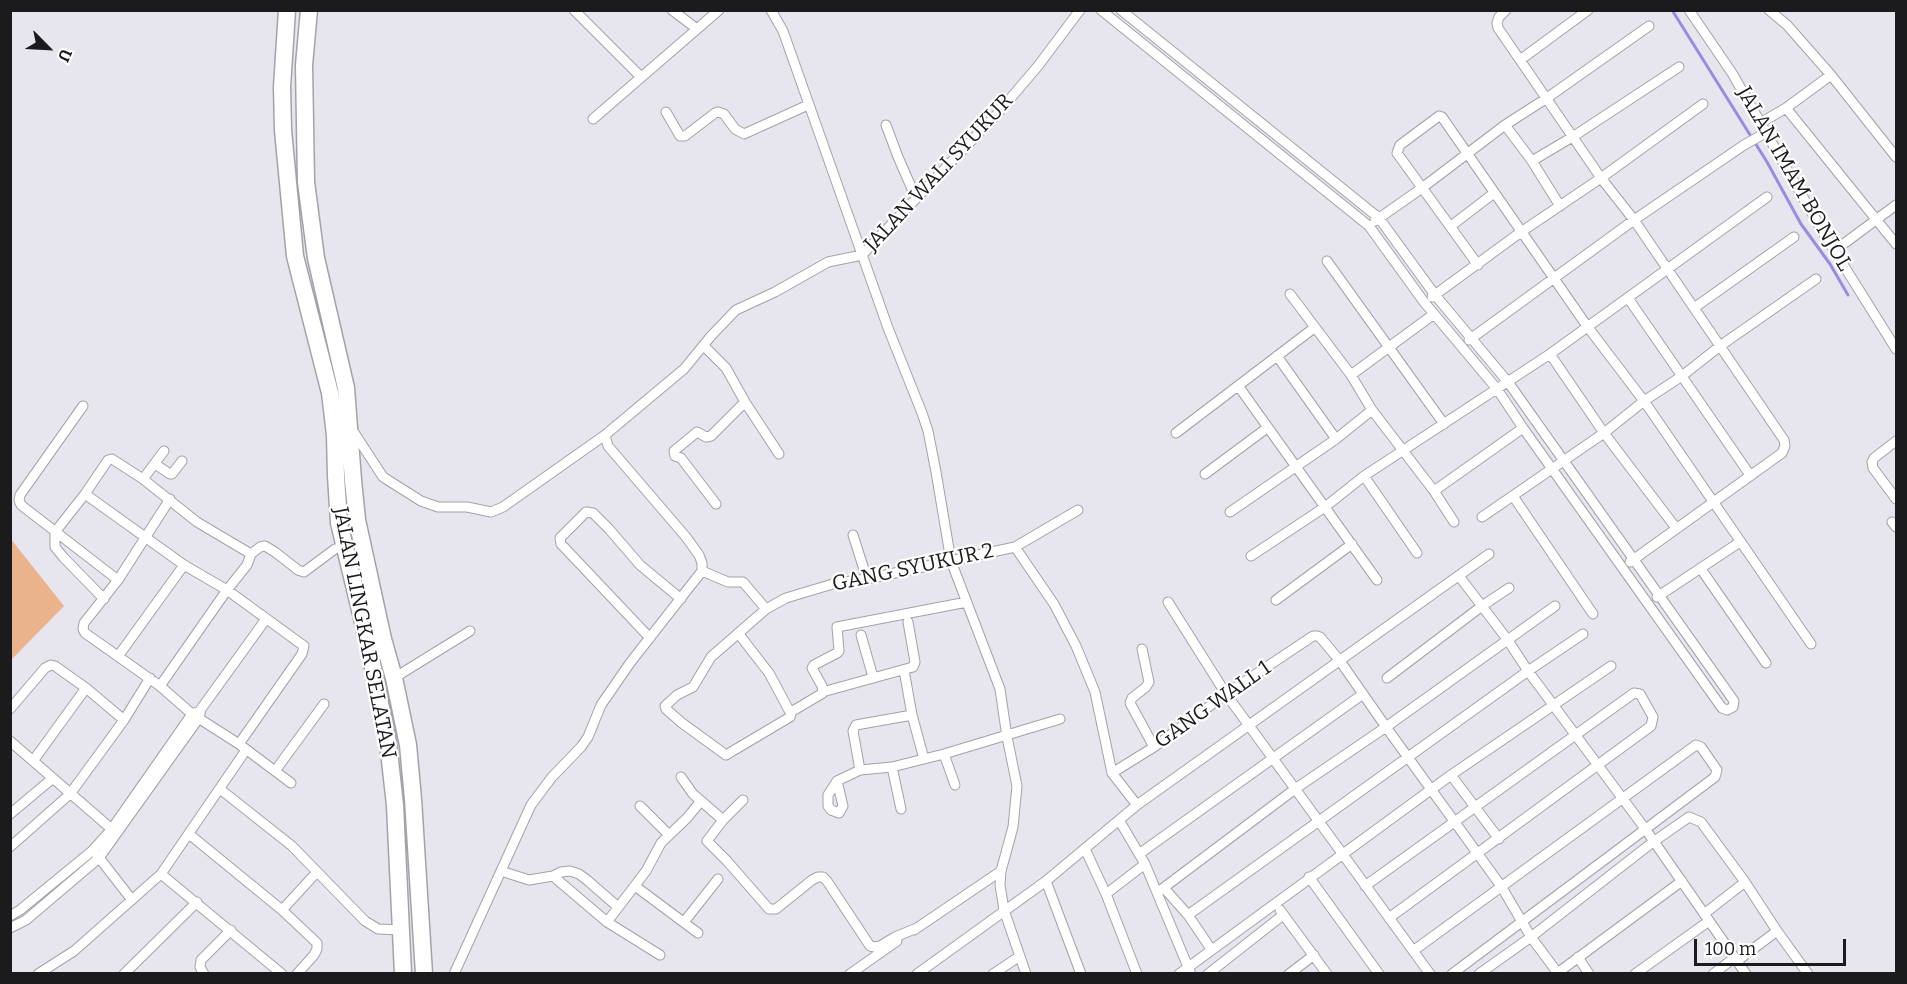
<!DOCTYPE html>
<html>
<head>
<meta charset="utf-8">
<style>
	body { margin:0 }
	#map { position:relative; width:1907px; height:984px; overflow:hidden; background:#e7e6ef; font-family:Bitter,serif }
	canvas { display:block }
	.frame { position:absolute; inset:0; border:12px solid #1b1a1d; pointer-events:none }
	.north { position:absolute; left:18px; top:18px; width:60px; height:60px; -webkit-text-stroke:4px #fff; paint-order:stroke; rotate:114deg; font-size:16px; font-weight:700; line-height:24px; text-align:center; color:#1b1a1d }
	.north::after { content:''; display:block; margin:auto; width:21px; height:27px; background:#1b1a1d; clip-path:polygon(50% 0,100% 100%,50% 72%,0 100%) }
	.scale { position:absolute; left:1694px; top:939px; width:152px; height:27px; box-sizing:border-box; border:3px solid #1b1a1d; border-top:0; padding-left:8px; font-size:18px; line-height:21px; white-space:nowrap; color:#1b1a1d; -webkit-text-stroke:4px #fff; paint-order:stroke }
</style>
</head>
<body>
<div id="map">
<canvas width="1907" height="984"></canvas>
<div class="frame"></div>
<div class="north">U</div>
<div class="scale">100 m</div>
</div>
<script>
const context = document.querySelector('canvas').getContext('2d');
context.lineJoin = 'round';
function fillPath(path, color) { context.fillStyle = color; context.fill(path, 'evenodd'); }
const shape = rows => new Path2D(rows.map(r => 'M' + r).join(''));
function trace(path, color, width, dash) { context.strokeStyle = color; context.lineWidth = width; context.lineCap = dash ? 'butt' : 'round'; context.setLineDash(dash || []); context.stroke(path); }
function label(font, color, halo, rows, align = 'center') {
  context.font = font + ' Bitter,serif'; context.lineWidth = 4.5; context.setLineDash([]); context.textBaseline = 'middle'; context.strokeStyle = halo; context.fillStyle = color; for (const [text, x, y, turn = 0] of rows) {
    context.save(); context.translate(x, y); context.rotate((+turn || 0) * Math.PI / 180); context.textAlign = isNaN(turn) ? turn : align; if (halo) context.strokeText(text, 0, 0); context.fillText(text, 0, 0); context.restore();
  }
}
const green = shape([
	[10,538,64,606,11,660,10,660]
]);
const stream = shape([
	[1672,10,1767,162,1801,224,1830,264,1848,295]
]);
const street = shape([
	[574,10,641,77],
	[672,10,697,29],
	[771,10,783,31,888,328,922,413,928,431,936,472,951,561,1000,689,1007,737,1017,786,1013,827,1001,871,1000,885,1004,910,1026,974],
	[1101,10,1369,226,1424,302,1497,389,1523,428,1722,708,1727,710,1733,707,1734,701,1508,382,1435,295,1379,218,1121,10],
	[1506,10,1499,17,1497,23,1498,28,1601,178,1634,220,1784,440,1785,446,1782,453,1630,562],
	[1689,10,1732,73,1824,234,1896,349],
	[1769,10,1787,25,1831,75],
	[1520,60,1588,10],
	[1786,108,1896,244],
	[666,112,680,136,685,136,715,113,718,112,724,114,735,129,744,134,808,105],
	[593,119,719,10],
	[1762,122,1786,108,1831,75,1896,157],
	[886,125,898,157,916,198],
	[1505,125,1532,161,1560,206],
	[1532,161,1574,136,1679,67],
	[1375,221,1422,188,1505,125,1547,98,1649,26],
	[1451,226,1494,193],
	[1834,251,1896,205],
	[1327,261,1444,424],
	[1478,265,1397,153,1400,145,1439,116,1442,117,1587,326,1644,401,1811,644],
	[1290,294,1351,375,1372,410,1434,491,1454,522],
	[1432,297,1521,232,1601,178,1703,104],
	[1628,298,1750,475],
	[1694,308,1794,237],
	[1469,340,1634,220,1744,145,1767,132],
	[704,346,726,368,745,402,779,454],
	[1550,354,1604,433,1676,528],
	[1277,356,1336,439],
	[1351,375,1434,314],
	[1239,387,1377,580],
	[83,406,20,495,19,500,21,505,118,580],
	[353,431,383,477,421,501,438,507,467,507,491,512,503,507,605,435],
	[1176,433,1314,328],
	[1896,441,1874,458,1872,462,1873,468,1896,499],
	[155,464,170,474,172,474,182,461],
	[1205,474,1267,428],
	[1364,476,1417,553],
	[143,479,164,451],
	[1434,491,1523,428],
	[85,494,184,565,227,590,304,646,302,654,239,744],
	[1513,496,1593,614],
	[170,499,118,580,84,623,83,629,85,633,160,686,192,714,239,744,291,783],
	[716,504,681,458,675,456,674,451,697,432,706,437,711,436,745,402],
	[1230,512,1336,439,1372,410],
	[1482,517,1604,433,1644,401,1682,376,1720,346,1816,279],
	[1892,522,1896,527],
	[853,535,867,579],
	[1015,547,1078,510],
	[1251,556,1325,507,1364,476,1550,354,1767,197],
	[1701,569,1766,663],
	[702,571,728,582,743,582,766,609],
	[1459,576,1507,639,1528,671,1646,830,1746,974],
	[1657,597,1740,542],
	[104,599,64,558,55,547,55,532,85,494,108,460,112,459,143,479,197,522,251,554],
	[1276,600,1352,544],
	[1168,602,1226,694,1430,974],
	[738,633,769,673,791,714,790,717,726,755,682,723,666,709,665,706,677,695,693,687,711,657,766,609,786,598,836,583,867,579,1015,547,1054,604,1076,646,1095,692,1112,773,1137,805],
	[861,635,873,677],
	[650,638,561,544,560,538,586,512,593,513,609,529,640,565,681,599],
	[1142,649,1149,682,1146,687,1132,698,1130,703,1154,747],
	[119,655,184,565],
	[904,670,912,715,924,759],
	[394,678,470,631],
	[1387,678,1482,606,1509,588],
	[160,686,227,590,247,565,251,554,260,547,265,546,275,552,298,570,304,572,335,549],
	[826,691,913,667,915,662,908,622],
	[10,709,45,668,51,665,55,666,86,688,124,720],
	[791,712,823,693,822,686,812,668,814,665,837,653,839,651,837,627,967,602],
	[10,741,115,832],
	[944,754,955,785],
	[33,761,86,688],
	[892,767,901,809],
	[860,770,853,731,856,725,912,715],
	[275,771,324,704],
	[1112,773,1154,747,1226,694,1313,636,1317,636,1320,637,1340,661,1386,727,1501,886,1531,937,1557,972],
	[1451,775,1499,839],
	[681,777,693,794,723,820,743,800],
	[837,781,843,806,839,813,831,810,828,806,828,795,837,781,860,770,892,767,944,754,1060,719],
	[220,789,292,846,365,921,378,929,402,930],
	[640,806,669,835],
	[10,814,53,778],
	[723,820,707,841,727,861,769,909,776,909,812,880,818,877,823,877,827,881,870,946,875,947,880,946,895,937,917,928],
	[1119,820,1145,864,1191,974],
	[189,834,282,910,317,943,317,949,314,955,297,974],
	[10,847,70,794,124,720,150,678],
	[1085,849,1106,894,1137,974],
	[1139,854,1363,694],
	[97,855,132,900],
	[501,871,529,880,553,876,561,872,570,871,579,874,587,880,618,907],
	[161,874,282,974],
	[553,876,607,922,646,871,661,843,687,818,701,801],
	[1309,877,1379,974],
	[1046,881,1081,974],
	[1745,882,1777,931,1808,974],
	[635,886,698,933],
	[1365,886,1634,693,1640,694,1653,717,1651,726,1389,918],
	[1164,888,1188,915,1211,949],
	[1158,892,1295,789,1386,727,1555,606],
	[1106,894,1145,864],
	[282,910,317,872],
	[1280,910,1327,974],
	[1188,915,1528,671,1583,634],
	[10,916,20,910,92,851,111,830,192,714,197,712],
	[607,922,660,955],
	[684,922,718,879],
	[10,928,26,920,99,858,199,718,201,709,266,619],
	[914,930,1001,871],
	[1413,951,1696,745,1701,747,1717,770,1715,777,1452,974],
	[1578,957,1589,974],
	[1737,961,1777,931],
	[38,974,74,951,161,874,246,750],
	[124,974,197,902],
	[204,974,200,967,201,960,231,930],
	[454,974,531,805,552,777,581,747,588,737,601,705,630,663,702,571,702,563,699,555,686,537,608,446,605,435,684,369,711,336,736,310,775,292,828,262,862,255,998,113,1038,66,1080,10],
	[850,974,897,941],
	[917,974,1046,881,1137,805,1489,554],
	[993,974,1020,956],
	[1179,974,1451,775,1611,666],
	[1208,974,1283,915],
	[1289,974,1314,955],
	[1479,974,1531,937,1653,842,1689,817,1701,822,1745,882,1704,914],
	[1556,974,1682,881],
	[1635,974,1709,921],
	[1713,974,1734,958]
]);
const highway = shape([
	[287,10,282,87,283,130,295,256,330,393,335,435,336,476,339,523,368,643,388,743,395,805,403,974],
	[309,10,304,65,306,182,316,258,346,388,353,480,357,520,383,639,394,678,408,745,413,799,424,974]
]);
const streetNames = [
	["JALAN WALI SYUKUR",939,173,-47],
	["JALAN IMAM BONJOL",1794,179,60],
	["GANG SYUKUR 2",913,568,-12],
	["JALAN LINGKAR SELATAN",364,633,79],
	["GANG WALL 1",1213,705,-35]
];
fillPath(green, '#eab38c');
trace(stream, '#968ddf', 3);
trace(street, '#a2a2aa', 11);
trace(highway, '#a2a2aa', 19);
trace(street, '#fff', 9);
trace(highway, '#fff', 16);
label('21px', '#1b1a1d', '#fff', streetNames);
</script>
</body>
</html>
